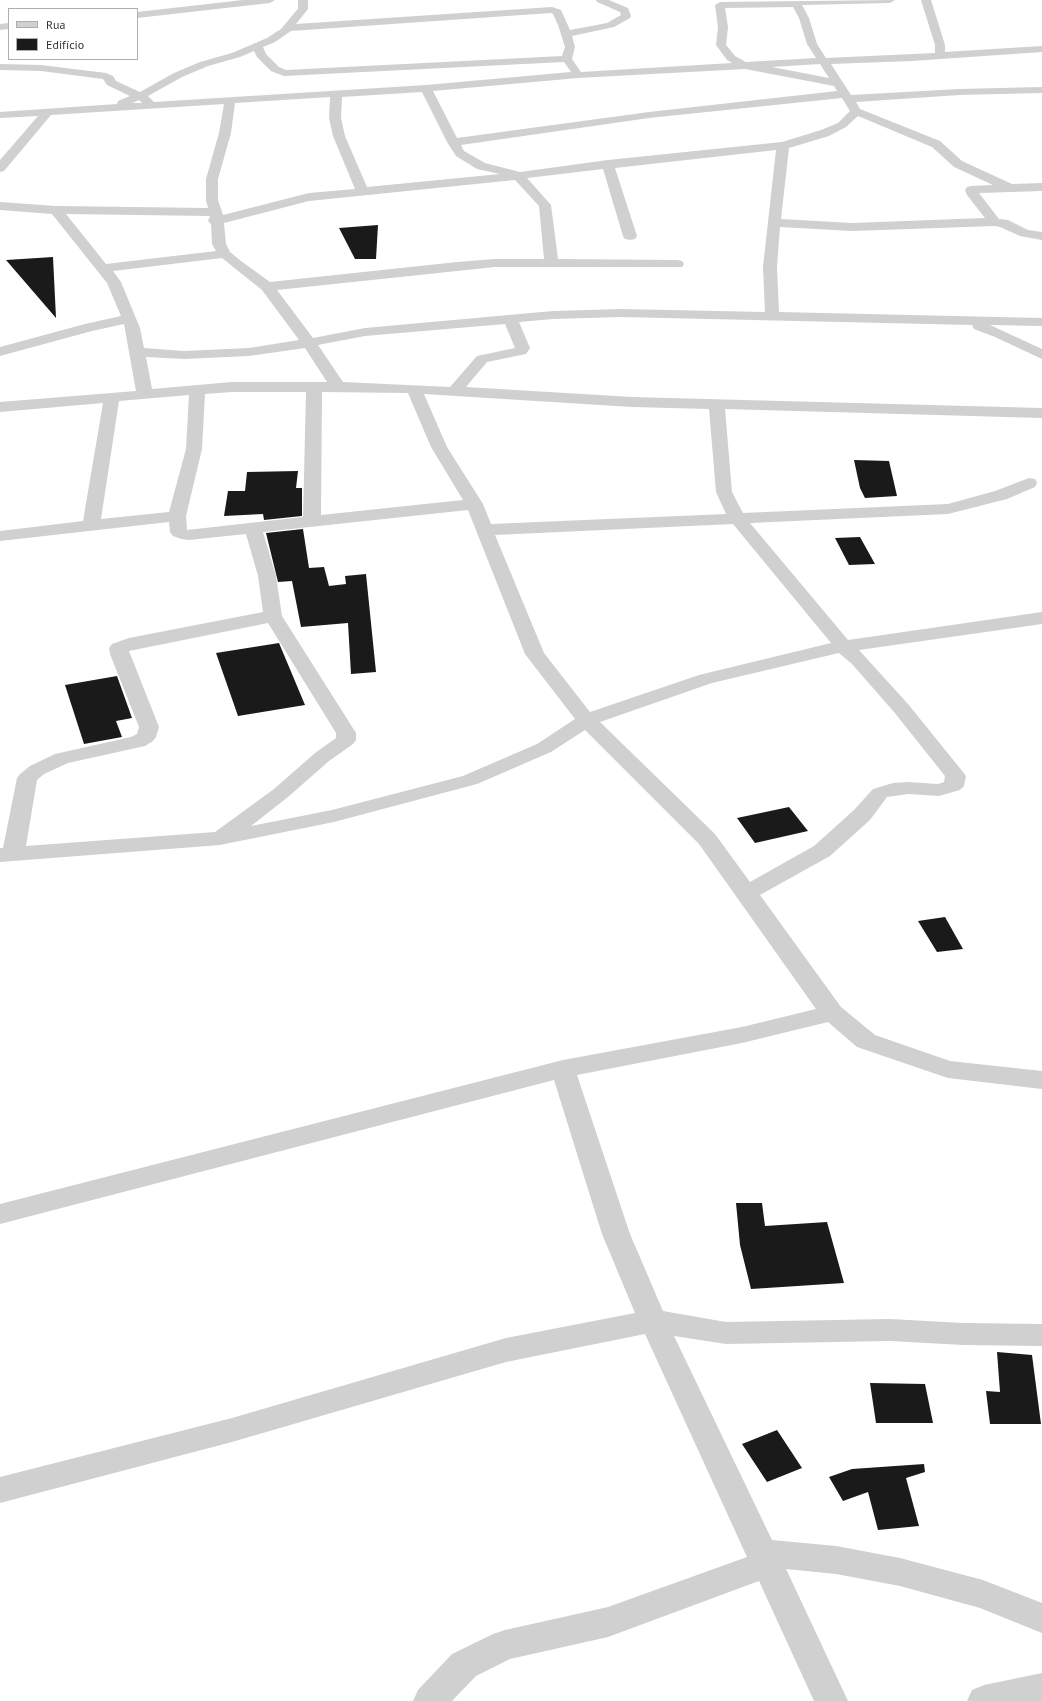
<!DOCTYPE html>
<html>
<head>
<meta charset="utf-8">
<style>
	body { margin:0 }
	#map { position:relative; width:1042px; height:1701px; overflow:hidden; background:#fff; font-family:"PT Sans",sans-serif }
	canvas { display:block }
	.legend { position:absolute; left:8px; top:8px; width:130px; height:52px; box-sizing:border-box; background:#fff; border:1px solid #adadad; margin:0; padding:5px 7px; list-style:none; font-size:12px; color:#333 }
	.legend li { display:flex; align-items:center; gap:8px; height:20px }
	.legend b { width:20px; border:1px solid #adadad }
</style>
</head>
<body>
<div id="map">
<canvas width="1042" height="1701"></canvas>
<ul class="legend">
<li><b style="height:5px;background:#d0d0d0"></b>Rua</li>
<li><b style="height:11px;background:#1a1a1a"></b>Edifício</li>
</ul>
</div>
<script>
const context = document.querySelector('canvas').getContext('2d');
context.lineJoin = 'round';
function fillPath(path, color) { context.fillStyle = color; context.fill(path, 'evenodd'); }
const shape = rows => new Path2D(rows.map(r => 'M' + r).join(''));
const building = shape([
	[378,225,376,259,355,259,339,228],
	[53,257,56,318,6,260],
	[854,460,889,461,897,496,865,498,860,488],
	[298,471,296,488,302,488,302,516,264,520,263,514,224,516,228,491,245,491,247,472],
	[303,529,309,568,324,567,329,586,346,584,345,576,366,574,376,672,351,674,348,623,301,627,292,581,278,582,266,533],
	[860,537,875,564,849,565,835,538],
	[279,643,305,705,238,716,216,653],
	[117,676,132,718,116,721,122,737,84,744,65,685],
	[789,807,808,831,755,843,737,818],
	[945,917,963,949,937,952,918,921],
	[736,1203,762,1203,765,1226,827,1222,844,1283,751,1289,740,1245],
	[997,1352,1032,1355,1041,1424,990,1424,986,1391,1000,1392],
	[870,1383,925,1384,933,1423,876,1423],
	[777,1430,802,1468,767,1482,742,1444],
	[924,1464,925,1472,906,1478,919,1526,878,1530,868,1492,843,1501,829,1477,852,1469]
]);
const minor = shape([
	[243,0,275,0,270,3,137,18,137,12,243,0],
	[298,0,308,0,308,9,296,24,552,7,561,10,570,30,607,23,621,15,620,12,597,2,596,0,609,0,628,8,631,16,630,18,614,27,572,36,575,47,572,59,581,72,732,63,727,60,716,45,718,27,715,5,720,2,895,0,890,3,802,5,809,18,817,44,826,58,935,53,935,45,921,0,931,0,945,45,945,52,1042,46,1042,52,912,61,831,64,851,95,959,89,1042,87,1042,93,959,95,856,102,860,109,940,141,962,161,1012,184,1042,183,1042,191,979,193,999,219,1008,220,1028,230,1042,232,1042,240,1020,236,1000,227,995,226,852,231,780,227,777,267,779,312,1042,318,1042,326,990,325,1042,349,1042,359,995,337,974,329,972,325,621,317,553,319,519,322,530,348,526,354,487,362,466,387,632,397,1042,408,1042,418,725,409,732,492,743,513,948,504,995,491,1029,478,1035,479,1037,483,1035,487,1007,499,948,514,750,523,848,640,1042,612,1042,624,859,650,908,704,963,772,966,776,964,786,960,790,939,796,908,794,887,797,870,820,830,856,760,895,841,1007,875,1035,950,1061,1042,1071,1042,1089,948,1078,939,1075,857,1047,828,1022,742,1043,577,1075,630,1234,663,1311,726,1322,890,1319,963,1323,1042,1324,1042,1346,963,1345,890,1341,726,1344,674,1336,772,1540,836,1546,900,1558,983,1580,1042,1603,1042,1633,980,1608,900,1586,836,1574,786,1569,848,1701,814,1701,759,1581,608,1637,510,1659,476,1676,452,1701,413,1701,418,1690,452,1654,493,1634,505,1630,608,1607,747,1557,645,1334,506,1362,232,1442,0,1503,0,1477,232,1418,506,1338,635,1313,602,1234,554,1080,0,1224,0,1204,563,1060,742,1027,816,1009,699,844,585,730,551,752,477,784,334,822,220,845,0,862,0,848,3,848,17,778,20,774,30,766,55,754,131,737,137,734,139,727,110,654,109,648,112,644,129,638,263,612,258,576,246,534,189,540,181,539,173,536,170,532,169,522,0,541,0,531,83,521,103,403,0,412,0,402,136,391,124,324,92,331,0,356,0,347,85,324,121,316,107,283,52,214,0,210,0,202,56,206,208,208,206,200,206,179,219,133,224,104,51,115,4,171,0,172,0,160,38,116,0,118,0,112,117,104,118,101,130,96,107,85,103,79,41,71,0,70,0,64,41,65,106,73,113,76,116,81,140,92,174,73,200,62,232,53,267,38,281,29,296,11,298,9,298,0],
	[793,7,799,18,807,44,816,58,746,62,735,56,726,45,728,27,725,8,793,7],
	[551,13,553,14,558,25,565,47,562,56,286,70,279,67,266,54,263,47,275,42,291,31,551,13],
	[254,51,257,57,271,71,284,76,564,62,571,72,426,85,154,102,148,96,182,77,208,66,240,57,254,51],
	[820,64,829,78,772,67,820,64],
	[745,69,834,86,837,91,649,112,457,138,433,91,578,78,745,69],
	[422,92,447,142,456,156,477,169,500,174,367,187,345,136,341,118,342,97,422,92],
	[330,97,329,118,333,136,355,189,309,193,223,215,218,200,218,179,231,133,235,103,330,97],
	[842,98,850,111,838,123,821,130,782,142,608,160,520,172,485,163,464,151,461,145,649,118,842,98],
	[139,100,142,103,132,103,139,100],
	[858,116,932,147,954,167,993,185,971,186,967,187,965,190,967,195,985,218,852,223,781,219,789,148,829,136,846,127,858,116],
	[776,150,763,267,765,312,621,309,553,311,365,328,313,338,277,290,495,267,682,267,684,264,682,261,677,260,558,259,551,205,527,178,603,169,623,236,625,239,630,240,635,239,637,236,615,168,776,150],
	[515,180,539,206,544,259,495,259,457,262,270,282,241,261,230,252,226,244,224,223,309,201,515,180],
	[66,214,210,216,208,221,211,224,212,244,216,251,106,264,66,214],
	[222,258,262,290,299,340,249,348,184,351,144,348,140,328,121,282,113,271,222,258],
	[505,324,515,348,477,356,450,387,343,382,318,345,365,336,505,324],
	[305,348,327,382,232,382,152,389,146,357,184,359,249,356,305,348],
	[232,392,306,392,303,517,187,530,186,516,202,449,205,394,232,392],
	[322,392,408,393,431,447,463,500,321,515,322,392],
	[424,394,632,407,709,409,716,492,726,514,491,524,483,504,447,447,424,394],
	[189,395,186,449,169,512,101,519,119,401,189,395],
	[468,510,525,654,575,719,537,744,463,776,332,810,251,826,288,797,329,761,353,744,356,740,356,733,282,616,276,576,263,532,468,510],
	[733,524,831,643,699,675,590,712,544,653,495,535,733,524],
	[268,623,336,733,336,738,315,753,274,789,215,832,26,846,37,780,44,774,68,763,145,746,153,741,156,737,159,727,129,651,268,623],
	[839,653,852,664,894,712,945,776,944,782,938,784,908,782,893,783,873,789,854,810,814,846,750,882,715,834,600,722,712,683,839,653],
	[9,23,9,29,0,30,0,24,9,23],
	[1042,1673,1042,1701,967,1701,972,1690,984,1685,1042,1673]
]);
fillPath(building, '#1a1a1a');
fillPath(minor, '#d0d0d0');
</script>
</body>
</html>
